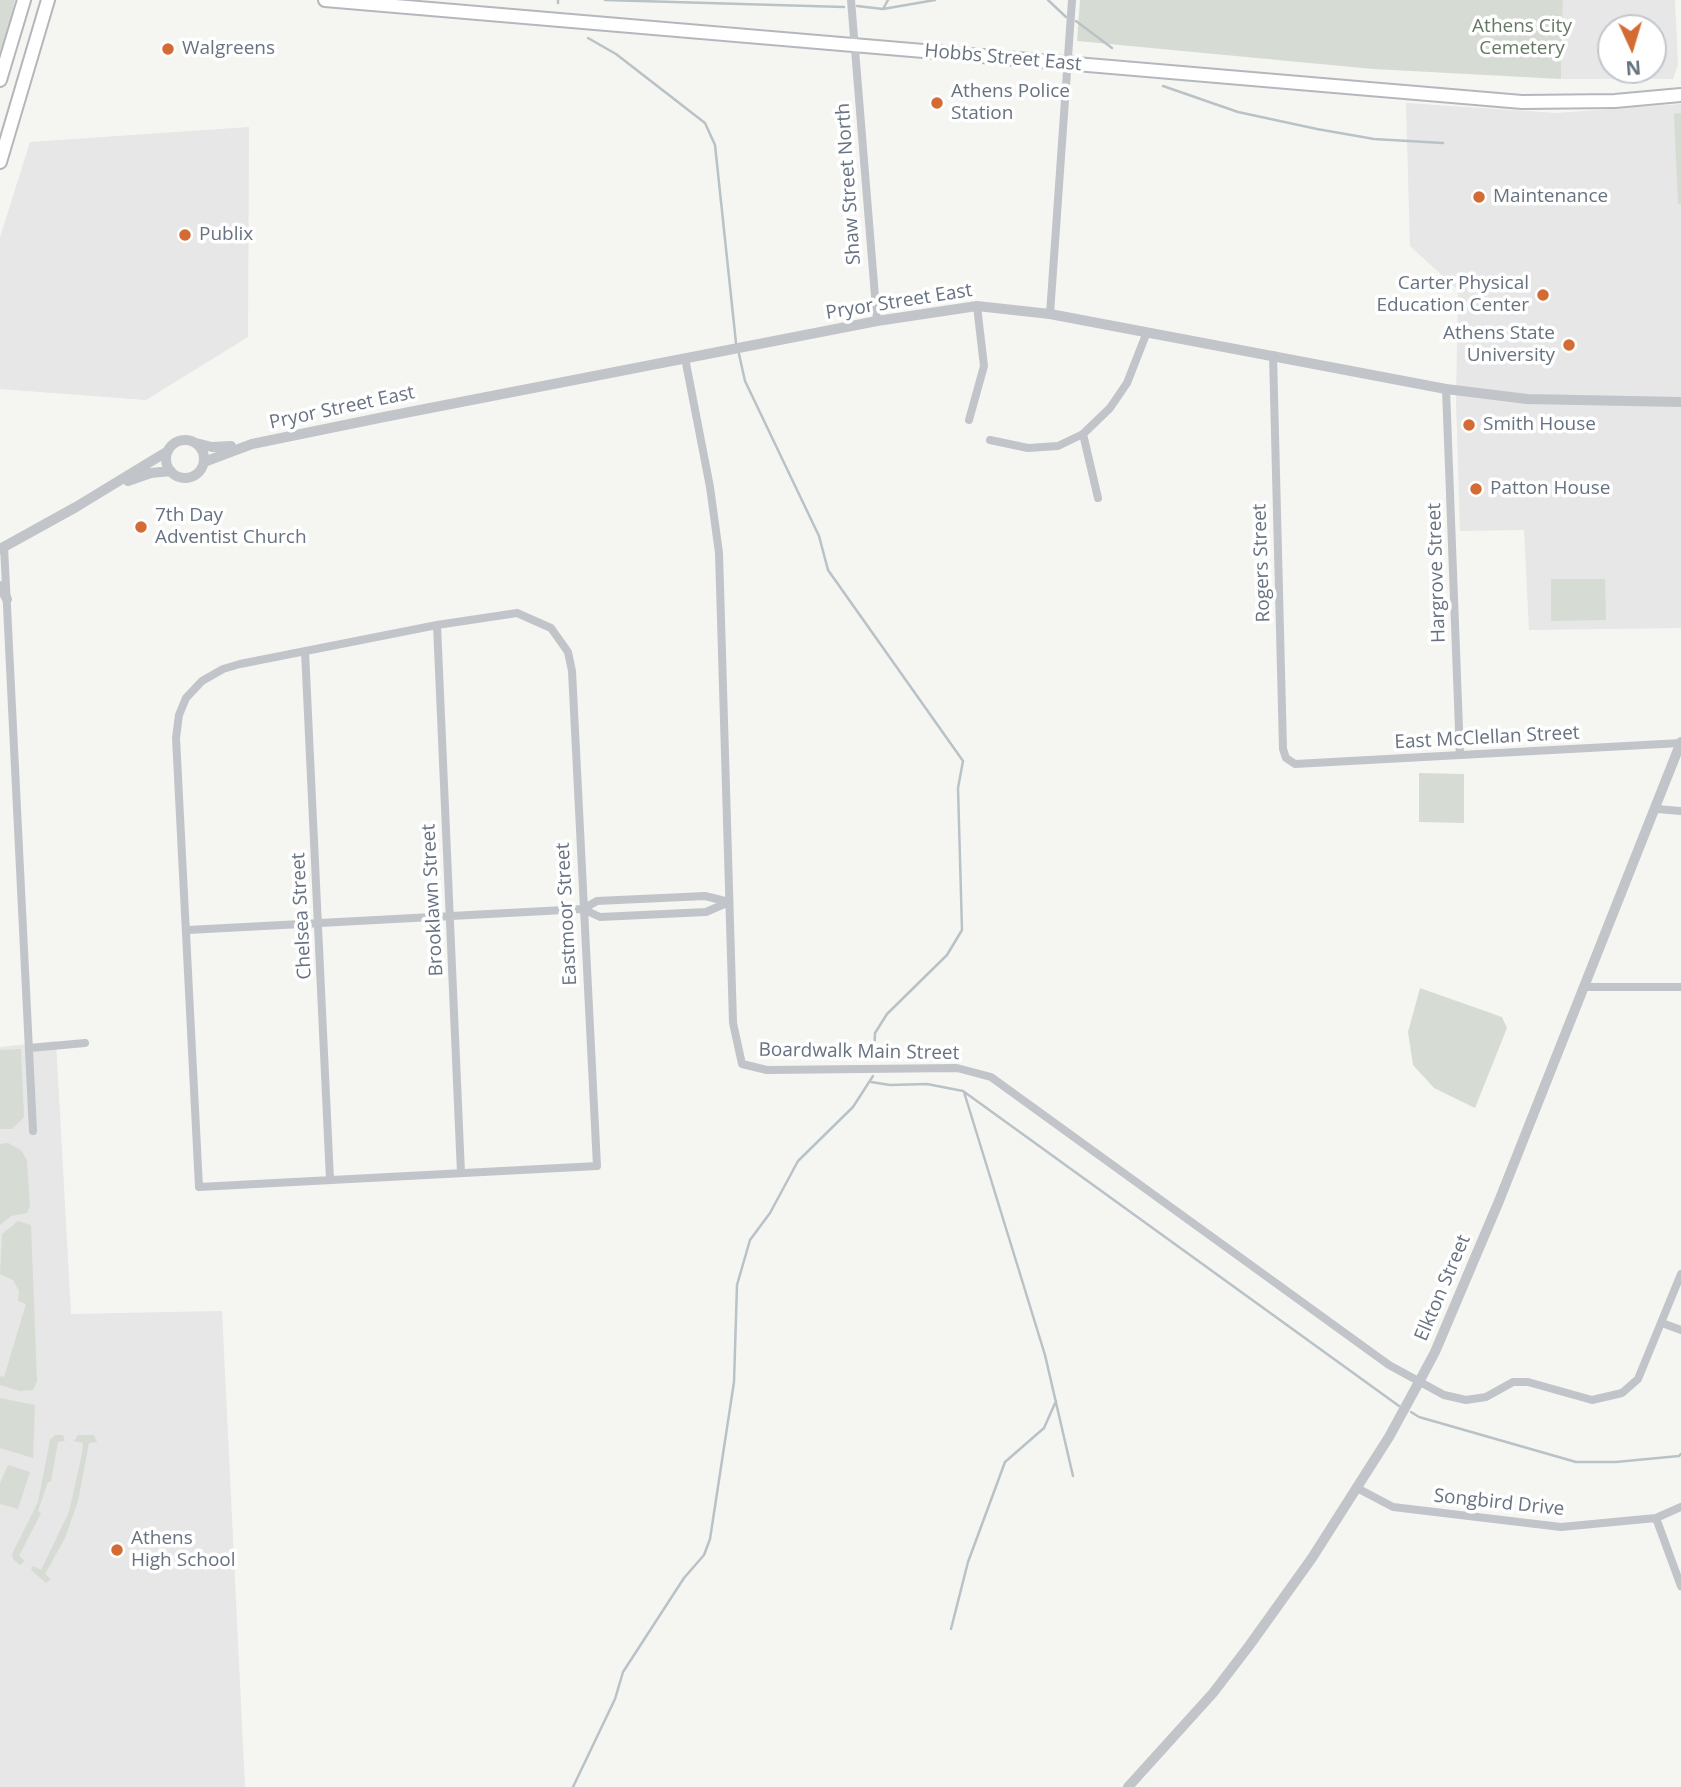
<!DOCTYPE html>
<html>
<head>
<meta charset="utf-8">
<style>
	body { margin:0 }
	#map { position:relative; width:1681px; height:1787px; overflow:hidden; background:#f5f6f2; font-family:"Open Sans",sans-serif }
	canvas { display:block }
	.north { position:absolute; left:1597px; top:14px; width:70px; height:70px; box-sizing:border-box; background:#fff; border:2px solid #c2c7cd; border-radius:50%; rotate:176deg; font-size:19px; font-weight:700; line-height:28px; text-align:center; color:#677381 }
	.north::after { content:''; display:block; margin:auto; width:24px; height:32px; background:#d46b34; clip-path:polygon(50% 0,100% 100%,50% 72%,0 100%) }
</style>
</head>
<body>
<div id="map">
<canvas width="1681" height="1787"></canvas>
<div class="north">N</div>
</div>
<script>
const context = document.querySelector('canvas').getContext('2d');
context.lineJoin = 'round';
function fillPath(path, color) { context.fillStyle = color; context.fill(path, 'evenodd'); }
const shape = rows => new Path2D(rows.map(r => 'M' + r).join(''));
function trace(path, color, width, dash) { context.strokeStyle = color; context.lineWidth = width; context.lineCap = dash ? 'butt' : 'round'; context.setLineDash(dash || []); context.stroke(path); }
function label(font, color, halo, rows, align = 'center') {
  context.font = font + ' "Open Sans",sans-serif'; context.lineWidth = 7; context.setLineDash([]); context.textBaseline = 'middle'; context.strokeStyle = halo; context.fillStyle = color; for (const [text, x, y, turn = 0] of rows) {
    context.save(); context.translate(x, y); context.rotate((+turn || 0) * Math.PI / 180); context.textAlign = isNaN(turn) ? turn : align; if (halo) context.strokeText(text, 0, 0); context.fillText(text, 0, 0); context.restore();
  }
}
const built = shape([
	[1563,0,1675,0,1678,65,1673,79,1561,79],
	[1611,28,1653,28,1653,70,1611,70],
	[1406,103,1556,113,1681,104,1681,628,1529,630,1524,530,1460,531,1456,400,1458,290,1410,246],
	[249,127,248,337,146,400,0,389,0,237,30,142],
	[56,1041,71,1314,222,1311,245,1787,0,1787,0,1047]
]);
const green = shape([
	[0,0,15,0,0,64],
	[1080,0,1563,0,1561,79,1373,69,1077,41],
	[1681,113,1681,204,1678,204,1674,114],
	[1551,579,1605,579,1606,620,1551,621],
	[1419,773,1464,774,1464,823,1419,822],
	[1420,988,1502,1017,1507,1028,1475,1108,1434,1088,1413,1065,1408,1032],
	[21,1049,24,1117,12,1129,0,1129,0,1050],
	[8,1143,21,1150,27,1160,30,1206,27,1213,11,1216,0,1225,0,1144],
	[18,1221,31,1225,37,1381,33,1390,20,1391,0,1385,0,1376,4,1377,26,1304,18,1301,19,1291,13,1280,0,1274,2,1234],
	[0,1398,35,1405,33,1458,0,1448],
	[55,1435,63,1435,65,1441,58,1442,51,1482,48,1482,38,1511,41,1513,19,1556,25,1561,20,1565,13,1559,12,1554,38,1502,50,1440],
	[78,1435,94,1435,97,1442,89,1443,78,1501,65,1538,45,1574,51,1579,46,1583,31,1570,33,1566,41,1570,69,1512,82,1454,83,1443,74,1441],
	[8,1465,30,1472,18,1509,0,1504,0,1483]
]);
const stream = shape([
	[558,0,558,3],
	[605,0,844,7],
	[1048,0,1066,17],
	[857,6,883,9,935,0],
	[883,9,888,0],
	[1076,21,1112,48],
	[588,38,616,54,705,123,715,145,736,343],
	[1163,86,1238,112,1317,129,1374,139,1443,143],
	[739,354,745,381,819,536,828,570,963,761,958,788,962,930,947,955,887,1014,875,1033,874,1057],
	[871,1082,890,1085,927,1084,963,1091,1399,1406],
	[964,1092,1045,1355,1073,1476],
	[1411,1412,1419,1417,1576,1462,1616,1462,1679,1456,1681,1454],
	[951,1629,968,1562,1005,1462,1044,1428,1056,1401],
	[573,1787,615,1699,623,1672,684,1578,704,1555,710,1539,734,1382,737,1285,750,1240,770,1213,798,1161,853,1107,873,1076]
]);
const minor = shape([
	[851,0,877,321],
	[1050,314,1072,0],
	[1273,355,1283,749,1286,758,1295,764,1681,743],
	[685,358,710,487,719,553,733,1023,742,1064,767,1070,957,1068,991,1077,1389,1365,1444,1395,1466,1400,1486,1397,1513,1382,1528,1382,1592,1400,1622,1393,1638,1379,1681,1274],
	[1446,389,1460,755],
	[969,420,984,366,977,306],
	[1083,434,1098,498],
	[990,440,1028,448,1058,446,1083,434,1110,408,1127,383,1147,332],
	[4,546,33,1131],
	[517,613,551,628,568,652,572,671,597,1166,199,1187,176,738,179,715,186,698,202,681,223,669,240,664,437,625,517,613],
	[437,625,461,1173],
	[305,651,330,1180],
	[1657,809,1681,811],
	[583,909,600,917,706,912,729,902],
	[188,930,583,909,597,901,705,896,729,902],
	[1585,987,1681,987],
	[30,1048,85,1043],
	[1662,1323,1681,1330],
	[1357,1488,1393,1507,1561,1527,1656,1518,1681,1507],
	[1656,1518,1681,1586]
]);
const tertiary = shape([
	'166 459a19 19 0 1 1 38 0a19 19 0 1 1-38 0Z',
	[196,443,212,447,231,446],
	[204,462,252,444,384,417,877,321,977,306,1050,314,1446,389,1527,399,1681,402],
	[128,481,151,473,171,471],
	[0,549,76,507,168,451],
	[0,586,7,599],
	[1128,1787,1213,1693,1249,1646,1312,1558,1389,1437,1419,1382,1435,1352,1499,1201,1681,742]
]);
const secondary = shape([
	[325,0,1522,102,1615,101,1681,95]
]);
const primary = shape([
	[0,80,24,0],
	[0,162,48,0]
]);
const markers = [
	[168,49,7,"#d46b34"],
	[937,103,7,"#d46b34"],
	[1479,197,7,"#d46b34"],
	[185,235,7,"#d46b34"],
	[1543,295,7,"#d46b34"],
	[1569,345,7,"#d46b34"],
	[1469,425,7,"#d46b34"],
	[1476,489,7,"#d46b34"],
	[141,527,7,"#d46b34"],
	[117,1550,7,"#d46b34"]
];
const parkNames = [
	["Athens City",1522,27],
	["Cemetery",1522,49]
];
const poiNames = [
	["Walgreens",182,49],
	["Athens Police",951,92],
	["Station",951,114],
	["Maintenance",1493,197],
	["Publix",199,235],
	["Carter Physical",1529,284,"right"],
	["Education Center",1529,306,"right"],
	["Athens State",1555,334,"right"],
	["University",1555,356,"right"],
	["Smith House",1483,425],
	["Patton House",1490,489],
	["7th Day",155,516],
	["Adventist Church",155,538],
	["Athens",131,1539],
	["High School",131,1561]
];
const streetNames = [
	["Hobbs Street East",1003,58,5],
	["Shaw Street North",849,184,-94],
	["Pryor Street East",899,302,-9],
	["Pryor Street East",342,408,-12],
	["Rogers Street",1262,563,-92],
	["Hargrove Street",1437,573,-92],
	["East McClellan Street",1487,738,-3],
	["Brooklawn Street",433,900,-93],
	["Eastmoor Street",567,914,-93],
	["Chelsea Street",302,916,-93],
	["Boardwalk Main Street",859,1052,1],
	["Elkton Street",1443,1288,-67],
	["Songbird Drive",1499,1503,6]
];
fillPath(built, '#e6e7e6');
fillPath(green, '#d6dcd4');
trace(stream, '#b9c2c7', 2.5);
trace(secondary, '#b4b8bc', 16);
trace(primary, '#b3b6ba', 16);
trace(minor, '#c1c4c8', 8);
trace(tertiary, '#c1c4c8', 10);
trace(secondary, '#fff', 12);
trace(primary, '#fff', 12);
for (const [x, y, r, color] of markers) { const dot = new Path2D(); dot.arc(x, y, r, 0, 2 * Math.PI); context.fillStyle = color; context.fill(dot); trace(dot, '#fff', 2.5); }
label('19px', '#677965', '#fff', parkNames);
label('19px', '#677381', '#fff', poiNames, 'left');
label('19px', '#677381', '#fff', streetNames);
</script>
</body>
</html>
